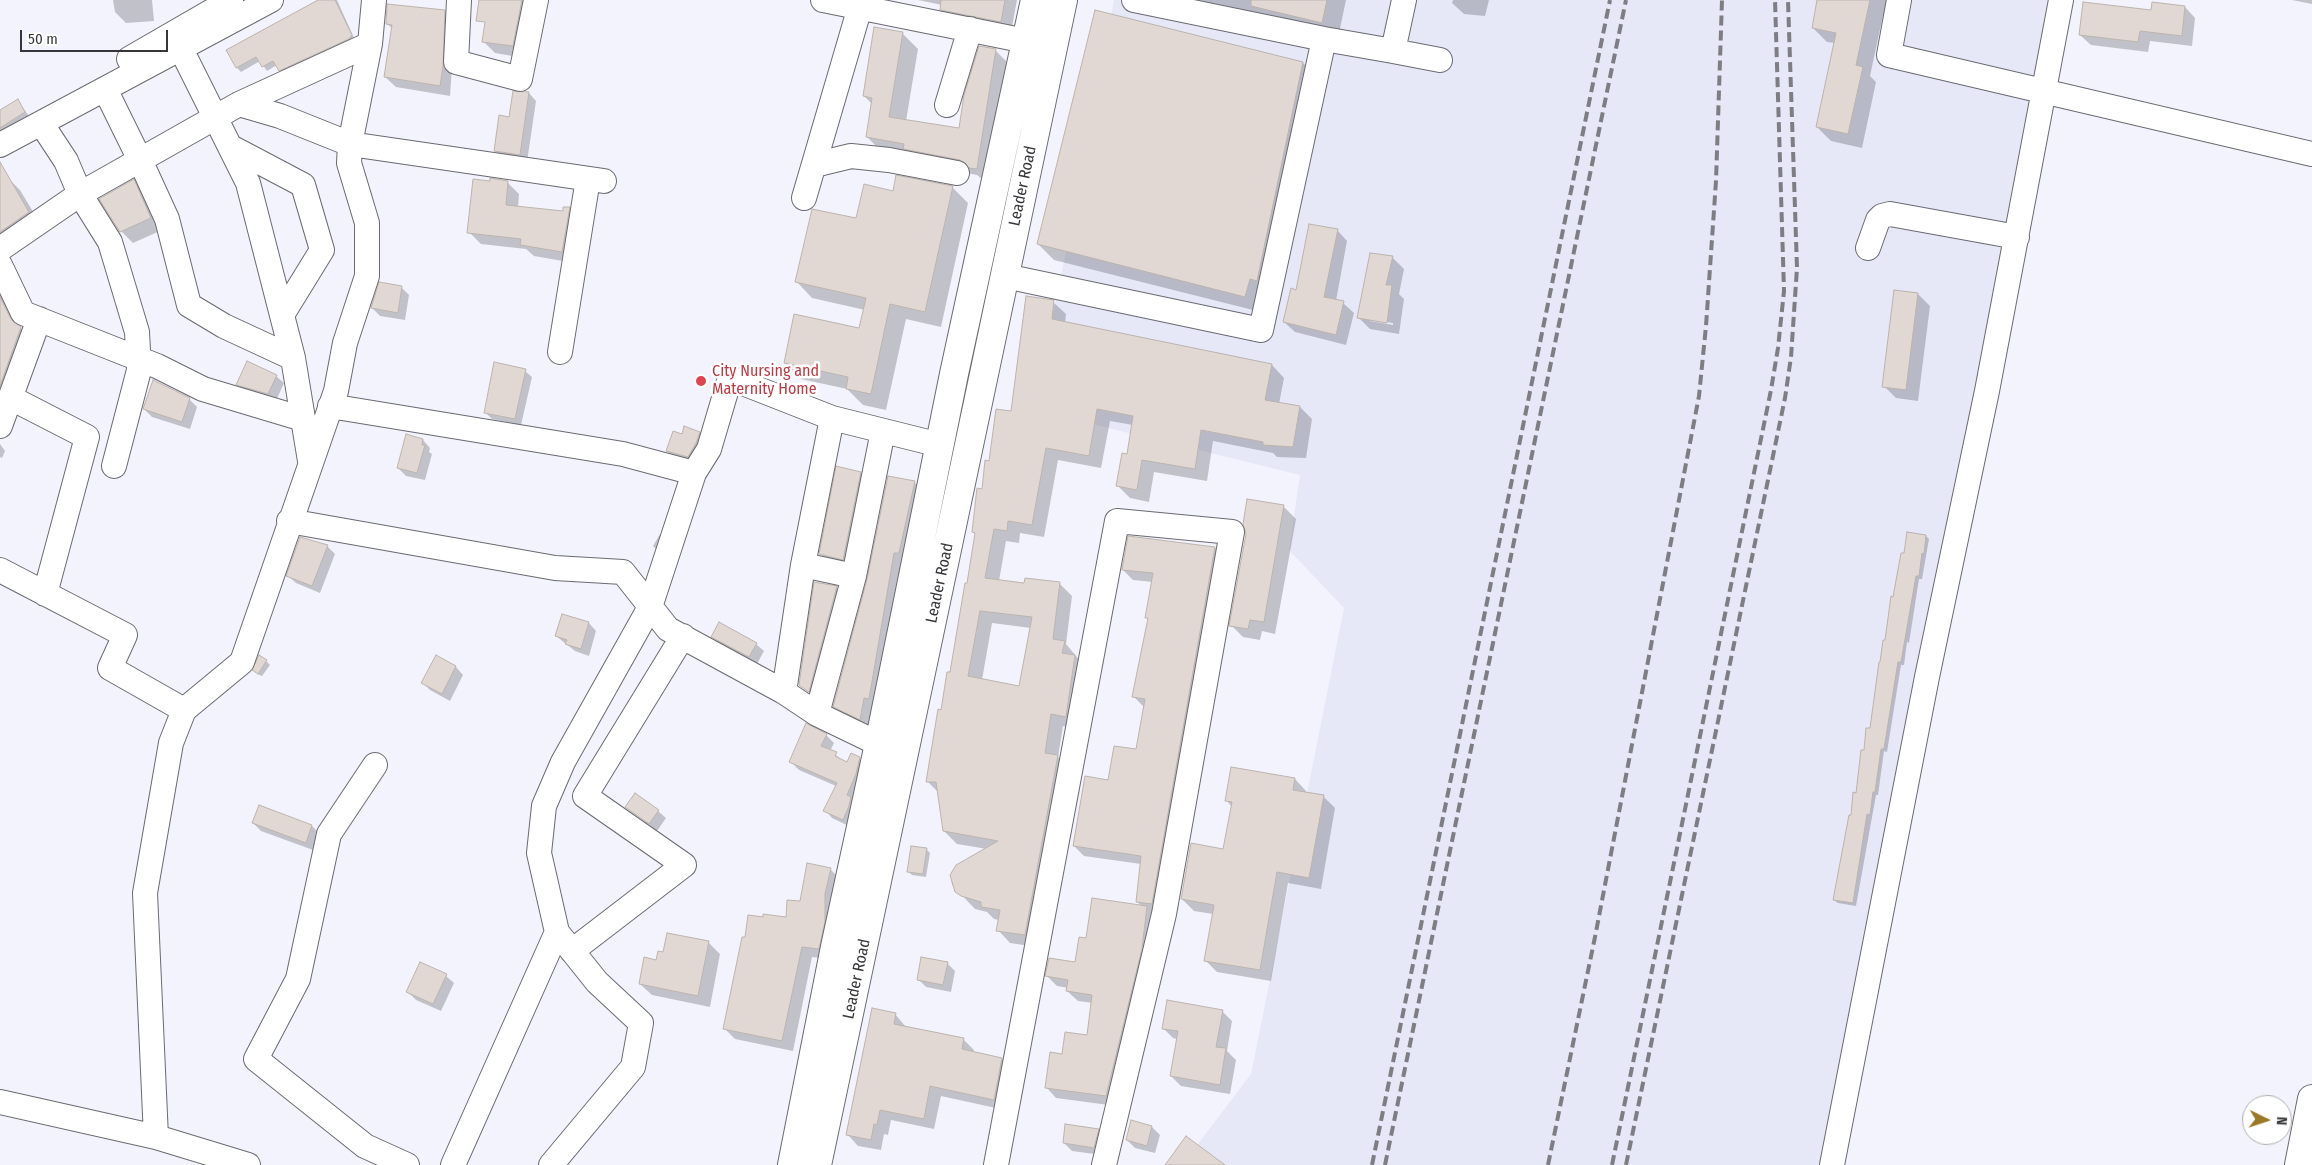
<!DOCTYPE html>
<html>
<head>
<meta charset="utf-8">
<style>
	body { margin:0 }
	#map { position:relative; width:2312px; height:1165px; overflow:hidden; background:#f2f3fc; font-family:"Fira Sans Condensed",sans-serif }
	canvas { display:block }
	.north { position:absolute; left:2242px; top:1095px; width:50px; height:50px; box-sizing:border-box; background:#fff; border:1px solid #afafb0; border-radius:50%; rotate:94deg; font-size:14px; font-weight:700; line-height:20px; text-align:center; color:#36363a }
	.north::after { content:''; display:block; margin:auto; width:18px; height:22px; background:#9b7823; clip-path:polygon(50% 0,100% 100%,50% 72%,0 100%) }
	.scale { position:absolute; left:20px; top:30px; width:148px; height:22px; box-sizing:border-box; border:2px solid #36363a; border-top:0; padding-left:6px; font-size:15px; line-height:18px; white-space:nowrap; color:#36363a; -webkit-text-stroke:4px #fff; paint-order:stroke }
</style>
</head>
<body>
<div id="map">
<canvas width="2312" height="1165"></canvas>
<div class="north">N</div>
<div class="scale">50 m</div>
</div>
<script>
const context = document.querySelector('canvas').getContext('2d');
context.lineJoin = 'round';
function fillPath(path, color) { context.fillStyle = color; context.fill(path, 'evenodd'); }
const shape = rows => new Path2D(rows.map(r => 'M' + r).join(''));
function trace(path, color, width, dash) { context.strokeStyle = color; context.lineWidth = width; context.lineCap = dash ? 'butt' : 'round'; context.setLineDash(dash || []); context.stroke(path); }
function label(font, color, halo, rows, align = 'center') {
  context.font = font + ' "Fira Sans Condensed",sans-serif'; context.lineWidth = 5; context.setLineDash([]); context.textBaseline = 'middle'; context.strokeStyle = halo; context.fillStyle = color; for (const [text, x, y, turn = 0] of rows) {
    context.save(); context.translate(x, y); context.rotate((+turn || 0) * Math.PI / 180); context.textAlign = isNaN(turn) ? turn : align; if (halo) context.strokeText(text, 0, 0); context.fillText(text, 0, 0); context.restore();
  }
}
const built = shape([
	[1114,0,2059,0,1832,1165,1182,1165,1251,1074,1344,608,1289,550,1300,475,1031,409,1059,287]
]);
const shadow = shape([
	[113,0,152,0,154,21,126,23,115,12],
	[323,0,337,0,355,40,284,74,277,65,267,71,260,61,241,72,237,68,227,51],
	[480,0,533,0,524,58,495,53,483,41,486,20],
	[918,0,1017,0,1011,32,952,20,941,9,942,5],
	[1172,0,1346,0,1338,38],
	[1453,0,1489,0,1485,16,1464,14,1452,3],
	[1819,0,1899,0,1895,18,1883,15,1870,76,1876,82,1862,148,1831,141,1817,127,1835,43,1827,42,1813,28],
	[2292,0,2312,0,2312,4],
	[2185,7,2195,18,2192,46,2150,41,2148,52,2091,45,2080,35,2153,12],
	[444,11,455,22,450,96,396,87,385,77,393,29,387,24],
	[902,33,918,49,906,121,960,130,995,50,1011,66,987,183,977,175,920,164,883,153,867,137,872,104,864,96],
	[1303,63,1319,79,1261,312,1054,260,1038,244],
	[529,93,536,101,527,162,503,158,495,151,510,118],
	[17,100,32,120,0,134,0,111],
	[0,178,8,178,20,190,41,225,0,258],
	[134,181,145,193,162,230,133,243,121,231],
	[507,182,519,194,518,208,564,213,569,208,581,220,574,263,534,256,526,249,481,244,469,232],
	[952,187,968,203,941,327,906,319,886,410,863,405,847,389,801,379,785,363,860,330,865,310,812,298,797,282,857,219,894,192],
	[1337,230,1347,241,1336,301,1343,303,1354,313,1346,345,1295,332,1284,322,1297,291],
	[1392,257,1404,269,1399,294,1404,299,1399,334,1370,329,1358,317],
	[1370,319,1393,323,1393,325,1370,321],
	[0,286,20,328,33,340,0,431],
	[401,287,409,295,405,320,380,316,372,308],
	[1896,291,1918,294,1930,306,1918,401,1896,398,1884,386],
	[1053,302,1066,314,1065,323,1272,365,1284,378,1279,404,1300,407,1312,419,1306,458,1277,457,1273,453,1213,441,1207,481,1154,472,1149,502,1130,498,1118,486,1128,455,1133,425,1110,421,1101,468,1058,460,1044,537,1020,533,1019,543,1006,541,999,581,1025,585,1059,583,1072,596,1066,644,1087,669,1078,729,1063,726,1058,757,1070,769,1037,947,1010,943,998,930,999,920,994,919,987,912,975,909,952,885,951,875,987,849,957,844,944,831,939,793,927,781,968,585,976,534,973,532,983,490,990,462,1012,412],
	[992,623,1031,628,1020,687,982,680],
	[525,371,532,377,521,425,492,419,485,412],
	[276,376,284,383,276,401,245,392,238,384],
	[189,399,197,407,190,429,152,417,144,409],
	[699,433,707,441,696,464,675,459,667,451,682,436],
	[423,440,430,448,429,452,432,454,425,480,406,476,398,468],
	[0,444,5,451,2,458,0,457],
	[860,473,871,483,853,569,831,564,820,554],
	[914,482,924,491,869,728,844,716,835,706],
	[1284,507,1296,519,1275,634,1262,631,1260,640,1243,637,1231,625],
	[660,534,667,541,661,554,653,546],
	[1926,536,1929,539,1922,579,1919,579,1909,643,1907,642,1904,665,1901,665,1887,752,1884,751,1878,795,1876,795,1856,906,1838,903,1834,900,1865,751,1872,730,1894,598,1905,555],
	[1129,537,1215,548,1225,558,1162,913,1151,912,1157,917,1116,1106,1056,1098,1046,1087,1063,1055,1088,1037,1093,1003,1078,1001,1067,991,1068,988,1057,986,1047,976,1076,963,1142,907,1137,901,1141,864,1084,856,1074,846,1109,781,1137,751,1144,707,1134,697,1149,620,1147,617,1153,582,1133,580,1123,570],
	[327,546,335,554,320,593,296,583,288,576],
	[836,588,844,595,816,698,800,685],
	[562,615,589,623,596,631,589,656,575,651,556,636],
	[713,637,756,644,764,651,757,664,721,644],
	[436,657,456,667,463,675,450,701,430,690,423,683],
	[266,661,270,665,262,676,257,674],
	[826,735,834,743,830,751,844,761,847,763,859,758,867,766,851,827,832,818,825,810,836,786,799,770,791,762],
	[1295,779,1306,791,1306,793,1323,796,1335,808,1321,889,1288,883,1271,981,1217,972,1205,960,1213,914,1194,911,1182,899,1224,851,1232,807,1227,801],
	[260,807,312,826,320,834,313,850,261,831,253,823],
	[627,807,658,811,666,818,657,831],
	[926,849,930,853,926,877,912,875,908,871],
	[830,869,841,880,829,959,812,957,793,1051,735,1039,724,1028,746,938,787,918],
	[708,942,720,954,710,1007,652,995,640,984,664,953],
	[947,963,955,971,951,992,926,987,918,979],
	[446,976,454,983,441,1011,416,1000,408,992],
	[1222,1011,1232,1021,1227,1051,1236,1060,1230,1094,1181,1086,1171,1076,1177,1039,1173,1038,1163,1028],
	[895,1014,906,1027,963,1039,974,1050,973,1053,1002,1059,1012,1070,1005,1110,941,1096,934,1129,891,1120,888,1135,884,1134,881,1150,858,1146,848,1135],
	[1152,1127,1160,1135,1155,1153,1135,1148,1127,1140],
	[1098,1130,1106,1138,1102,1155,1072,1151,1064,1143]
]);
const building = shape([
	[318,0,335,0,352,35,349,39,279,71,273,61,262,67,256,57,236,68,226,50,318,0],
	[479,0,522,0,513,46,482,42,485,22,476,21,479,0],
	[941,0,1005,0,1001,22,940,10,941,0],
	[1251,0,1327,0,1322,23,1251,6,1251,0],
	[1817,0,1870,0,1856,65,1863,67,1848,134,1816,127,1836,33,1812,28,1817,0],
	[2083,2,2151,10,2152,2,2185,6,2182,36,2140,31,2138,42,2079,35,2083,2],
	[387,4,445,10,443,67,440,86,384,77,392,25,386,24,387,4],
	[1095,10,1303,62,1257,281,1250,279,1245,297,1037,244,1095,10],
	[874,27,903,32,889,117,959,128,964,95,979,46,996,49,977,169,969,168,960,160,903,149,904,144,866,137,872,98,863,96,874,27],
	[513,91,529,92,520,155,494,151,499,115,509,117,513,91],
	[18,99,25,112,0,128,0,110,18,99],
	[0,162,29,212,0,232,0,162],
	[896,175,953,186,925,312,890,304,871,394,846,389,848,377,784,363,794,314,859,328,866,298,795,282,812,209,856,218,864,184,893,191,896,175],
	[490,178,508,181,506,205,563,211,563,207,570,207,562,252,520,245,521,239,467,233,473,179,490,181,490,178],
	[134,179,151,218,120,232,99,199,134,179],
	[1309,224,1338,229,1324,297,1344,301,1336,335,1283,322,1291,288,1296,290,1309,224],
	[1370,253,1393,256,1386,285,1392,285,1387,323,1357,318,1370,253],
	[379,282,402,286,398,313,371,308,379,282],
	[1894,290,1918,293,1906,390,1882,387,1894,290],
	[1026,296,1054,300,1052,319,1272,364,1265,400,1300,406,1293,447,1263,445,1263,442,1201,430,1195,469,1142,460,1137,490,1116,486,1122,453,1127,454,1133,416,1097,409,1089,456,1046,448,1032,525,1008,521,1007,531,994,529,985,578,1024,583,1025,578,1060,582,1053,639,1065,641,1062,653,1075,655,1066,717,1051,714,1045,753,1058,755,1025,935,996,931,1000,910,981,907,981,902,961,896,955,892,950,875,956,865,998,841,943,831,936,782,926,782,938,709,941,710,947,672,950,672,965,583,967,583,975,533,972,532,977,488,982,489,985,460,989,461,996,409,1011,411,1026,296],
	[980,611,1032,617,1019,686,968,676,980,611],
	[0,297,11,319,21,327,0,386,0,297],
	[247,361,277,375,268,394,236,385,247,361],
	[494,362,526,369,515,419,484,413,494,362],
	[153,380,190,398,182,422,143,409,153,380],
	[684,426,700,432,696,443,688,457,666,451,673,431,682,434,684,426],
	[406,434,423,439,422,445,425,445,417,473,397,468,406,434],
	[836,466,861,472,843,560,819,554,836,466],
	[888,476,915,481,899,553,894,553,869,699,864,698,860,720,833,707,867,579,888,476],
	[1247,499,1284,505,1264,622,1250,620,1248,629,1229,626,1246,534,1243,524,1247,499],
	[1907,532,1926,535,1924,554,1922,553,1919,576,1916,576,1901,662,1898,662,1884,749,1881,749,1875,792,1873,792,1870,815,1867,814,1853,903,1833,900,1849,815,1851,815,1853,792,1856,793,1861,750,1864,750,1866,728,1870,728,1879,662,1880,662,1883,640,1885,640,1891,596,1893,597,1901,553,1904,553,1907,532],
	[1128,536,1215,547,1152,904,1136,902,1141,856,1073,846,1085,776,1108,780,1114,746,1136,749,1145,699,1132,697,1148,618,1145,618,1153,573,1122,570,1128,536],
	[300,537,328,545,312,586,286,576,300,537],
	[814,582,837,586,809,692,799,685,814,582],
	[562,614,589,622,581,649,565,644,567,640,555,636,562,614],
	[719,622,757,643,749,657,711,637,719,622],
	[259,655,267,660,258,674,252,670,259,655],
	[436,655,456,666,442,694,421,683,436,655],
	[806,723,827,734,821,746,837,752,835,756,847,762,851,753,860,757,856,774,847,795,851,797,849,806,843,820,823,811,837,783,789,762,806,723],
	[1231,767,1295,778,1293,790,1324,795,1309,878,1277,872,1260,970,1204,961,1214,905,1181,899,1191,843,1223,849,1232,802,1225,801,1231,767],
	[635,793,659,810,649,824,625,807,635,793],
	[259,805,312,825,306,843,252,823,259,805],
	[911,846,927,848,923,874,907,872,911,846],
	[807,863,831,868,825,894,825,922,819,949,802,947,782,1041,723,1029,742,937,745,937,748,915,763,917,763,914,786,917,787,900,800,901,807,863],
	[1092,898,1147,906,1142,949,1106,1096,1045,1088,1050,1052,1062,1054,1065,1032,1087,1035,1092,995,1066,991,1068,980,1045,976,1049,958,1075,962,1079,937,1086,938,1092,898],
	[667,933,709,941,698,996,639,984,644,957,656,960,658,951,663,952,667,933],
	[921,957,948,962,943,985,917,980,921,957],
	[420,962,447,974,433,1004,406,992,420,962],
	[1167,1000,1223,1010,1216,1047,1226,1048,1220,1085,1170,1076,1178,1031,1162,1029,1167,1000],
	[872,1008,896,1013,894,1024,964,1038,962,1049,1002,1058,994,1100,930,1086,924,1119,880,1110,877,1125,874,1124,871,1140,846,1135,872,1008],
	[1131,1120,1152,1126,1147,1146,1126,1140,1131,1120],
	[1065,1124,1099,1129,1094,1148,1063,1143,1065,1124],
	[1186,1136,1225,1165,1165,1165,1186,1136]
]);
const minor = shape([
	[459,0,456,62,520,79,536,0],
	[823,0,1026,41],
	[1404,0,1393,51,1440,60],
	[1899,0,1889,55,2312,154],
	[1324,39,1393,51],
	[181,49,248,183,293,358,310,461],
	[129,59,231,0],
	[105,89,140,160,167,219,189,305,224,326,293,358],
	[239,104,280,116,350,144,604,181],
	[947,105,970,29],
	[41,123,66,161,80,194,110,242,137,332,139,370,114,466],
	[0,145,271,0],
	[231,147,303,185,322,250,282,315],
	[814,165,851,156,889,160,957,173],
	[804,198,860,7],
	[1868,248,1878,220,1882,216,1890,214,2017,237],
	[0,249,80,194,239,104,370,44],
	[0,265,23,313,157,366,203,389,303,419],
	[1005,276,1261,330,1324,39,1134,0],
	[560,352,588,179],
	[11,398,87,437,45,594],
	[330,406,623,454,694,473],
	[0,426,39,319],
	[289,521,555,568,623,572,668,629,784,692,817,714,879,744],
	[803,565,854,576],
	[0,570,125,635,110,668,184,710],
	[784,692,803,565,832,418],
	[817,714,854,576,883,431],
	[375,765,329,834,298,979,256,1059,365,1146,407,1165],
	[572,951,684,865,585,796,683,636],
	[0,1102,156,1137,248,1165],
	[156,1137,145,893,171,743,184,710,242,662,336,391,345,343,367,276,367,223,349,163,350,144,370,44,374,0],
	[453,1165,557,932],
	[551,1165,633,1067,641,1023,597,982,557,932,539,853,544,806,563,762,650,607,694,473,709,449,730,378,832,418,940,445],
	[996,1165,1117,521,1232,532,1164,914,1104,1165],
	[1832,1165,1927,677,1987,391,2061,0]
]);
const major = shape([
	[792,1165,835,947,879,744,954,374,1035,0],
	[817,1165,1063,0],
	[2299,1165,2312,1099]
]);
const rail = shape([
	[1372,1165,1610,0],
	[1385,1165,1626,0],
	[1548,1165,1595,937,1699,396,1706,326,1716,181,1722,0],
	[1612,1165,1771,390,1778,348,1784,291,1775,0],
	[1626,1165,1785,398,1791,357,1797,268,1788,0]
]);
const markers = [
	[701,381,6,"#e0444e"]
];
const streetNames = [
	["Leader Road",1023,186,-78],
	["Leader Road",940,583,-78],
	["Leader Road",857,979,-78]
];
const healthNames = [
	["City Nursing and",712,372],
	["Maternity Home",712,390]
];
fillPath(built, '#e6e8f8');
fillPath(shadow, '#0003');
fillPath(building, '#e1d8d3');
trace(building, '#bcb3ae', 1);
trace(minor, '#6a6a72', 26);
trace(major, '#6a6a72', 30);
trace(minor, '#fff', 24);
trace(major, '#fff', 28);
trace(rail, '#7d7d83', 4, [10, 5]);
for (const [x, y, r, color] of markers) { const dot = new Path2D(); dot.arc(x, y, r, 0, 2 * Math.PI); context.fillStyle = color; context.fill(dot); trace(dot, '#fff', 2); }
label('16px', '#36363a', '#fff', streetNames);
label('16px', '#be3a42', '#fff', healthNames, 'left');
</script>
</body>
</html>
